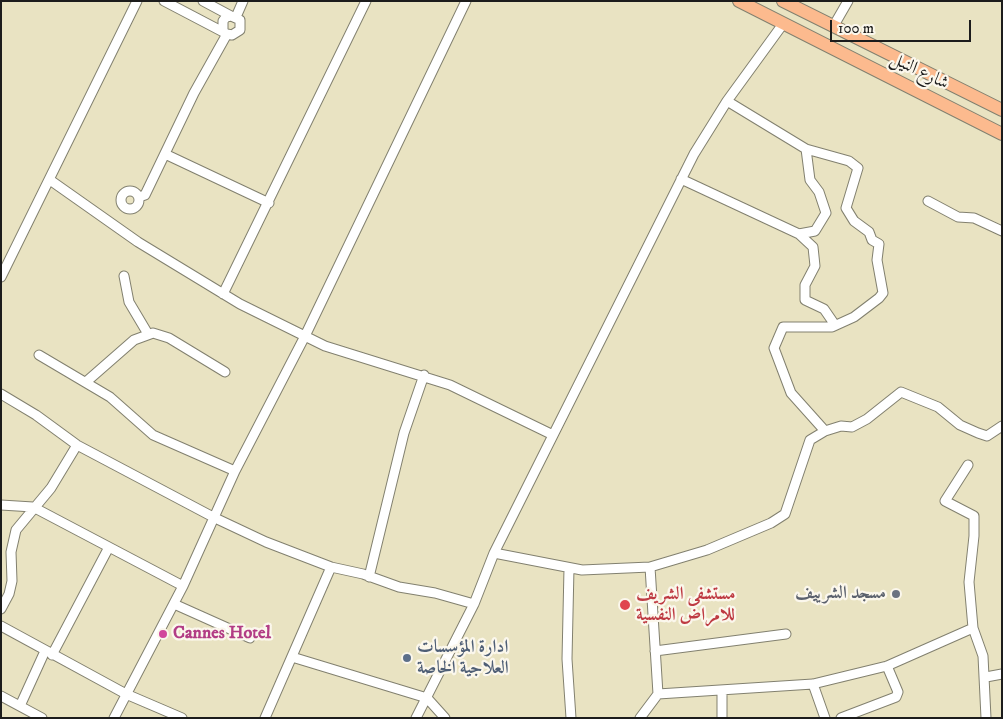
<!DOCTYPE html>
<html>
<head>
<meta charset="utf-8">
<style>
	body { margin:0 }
	#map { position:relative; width:1003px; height:719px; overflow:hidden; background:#e9e3c2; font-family:"IM FELL DW Pica",serif }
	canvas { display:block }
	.frame { position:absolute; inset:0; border:2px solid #1c1c1c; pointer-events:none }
	.scale { position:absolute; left:830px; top:20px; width:141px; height:22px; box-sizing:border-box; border:2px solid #1c1c1c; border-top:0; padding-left:6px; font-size:15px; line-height:18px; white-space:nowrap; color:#1c1c1c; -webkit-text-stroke:4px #fbf7ec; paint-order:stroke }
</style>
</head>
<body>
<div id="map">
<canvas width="1003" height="719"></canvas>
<div class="frame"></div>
<div class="scale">100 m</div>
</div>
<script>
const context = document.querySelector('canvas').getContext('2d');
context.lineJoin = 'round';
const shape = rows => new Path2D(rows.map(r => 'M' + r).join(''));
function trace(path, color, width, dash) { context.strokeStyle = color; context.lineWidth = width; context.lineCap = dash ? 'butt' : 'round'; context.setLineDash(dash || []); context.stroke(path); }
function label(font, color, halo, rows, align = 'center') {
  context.font = font + ' "IM FELL DW Pica",Amiri,serif'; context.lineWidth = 4.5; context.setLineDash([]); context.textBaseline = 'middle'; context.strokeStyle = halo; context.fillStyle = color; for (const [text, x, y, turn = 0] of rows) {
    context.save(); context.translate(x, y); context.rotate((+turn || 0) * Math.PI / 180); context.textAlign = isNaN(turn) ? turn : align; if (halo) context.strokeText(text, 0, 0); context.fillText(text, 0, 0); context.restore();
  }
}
const street = shape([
	[164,1,227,34,232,35,240,30,240,20,231,16,226,17,223,21,223,30],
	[203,1,231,16],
	[236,17,243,1],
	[833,27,848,1],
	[806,149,810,180,819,192,826,213,815,231,799,234,813,247,815,266,805,285,805,300,824,309,835,325,832,327],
	[165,154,269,203],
	[681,179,799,234],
	[50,180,138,242,240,304,325,346,450,385,553,435],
	'121 200a9 9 0 1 1 18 0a9 9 0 1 1-18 0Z',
	[139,197,145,195,194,93,227,34],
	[928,201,958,217,974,218,1002,231],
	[124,276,129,302,148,334],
	[1,277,137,1],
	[223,294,366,1],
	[39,355,110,397,153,435,235,471],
	[86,382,134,340,153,333,169,338,225,372],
	[1,394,36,415,77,445,215,518,266,542,331,567,363,574,399,587,435,593,474,604],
	[825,431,841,426,852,427,867,419,901,392,938,407,960,425,978,433,987,436,1002,426],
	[968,465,945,501,974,516,974,536,969,582,973,628,983,656,986,718],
	[1,505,33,507,183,586],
	[494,553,582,570,650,567,707,550,771,523,785,514,810,440,825,431,791,393,774,348,783,327,832,327,854,317,879,298,883,293,877,260,879,244,872,240,869,232,854,221,846,208,858,168,849,161,806,149,727,101],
	[569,568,567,659,571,718],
	[369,577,404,433,424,375],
	[174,604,250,638],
	[1,609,9,594,12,581,11,552,16,530,51,488,77,445],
	[1,626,126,694,182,718],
	[655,651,786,634],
	[52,655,109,547],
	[292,657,427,698,445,718],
	[986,677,1002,674],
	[813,684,825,718],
	[658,694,813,684,887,666,973,628],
	[1,696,42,718],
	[20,706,45,651],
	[114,718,183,586,235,471,305,336,466,1],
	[265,718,331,567],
	[416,718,474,604,494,553,694,154,727,101,783,24],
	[640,718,658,694,650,567],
	[722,718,722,692],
	[841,718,896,697,898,692,887,666]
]);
const primary = shape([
	[739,1,1002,134],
	[783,1,1002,110]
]);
const markers = [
	[896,594,5,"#6b7280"],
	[625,605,6,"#e0444e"],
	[163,634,5,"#d1479c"],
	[407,658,5,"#5c6f8a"]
];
const streetNames = [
	["شارع النيل",919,72,26]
];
const worshipNames = [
	["مسجد الشرييف",886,594]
];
const healthNames = [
	["مستشفى الشريف",636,595],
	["للامراض النفسية",636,616]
];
const hotelNames = [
	["Cannes Hotel",173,634]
];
const serviceNames = [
	["ادارة المؤسسات",417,648],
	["العلاجية الخاصة",417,669]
];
trace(street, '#82806f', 11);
trace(primary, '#82806f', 14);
trace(street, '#fff', 9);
trace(primary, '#fcba8e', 12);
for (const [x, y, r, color] of markers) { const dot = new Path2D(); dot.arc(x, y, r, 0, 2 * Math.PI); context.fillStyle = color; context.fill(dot); trace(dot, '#fbf7ec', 2); }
label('18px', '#1c1c1c', '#fbf7ec', streetNames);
label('bold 18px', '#5b616d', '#fbf7ec', worshipNames, 'right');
label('bold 18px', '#be3a42', '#fbf7ec', healthNames, 'left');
label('bold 18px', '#b23c85', '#fbf7ec', hotelNames, 'left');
label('bold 18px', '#4e5e75', '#fbf7ec', serviceNames, 'left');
</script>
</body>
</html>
